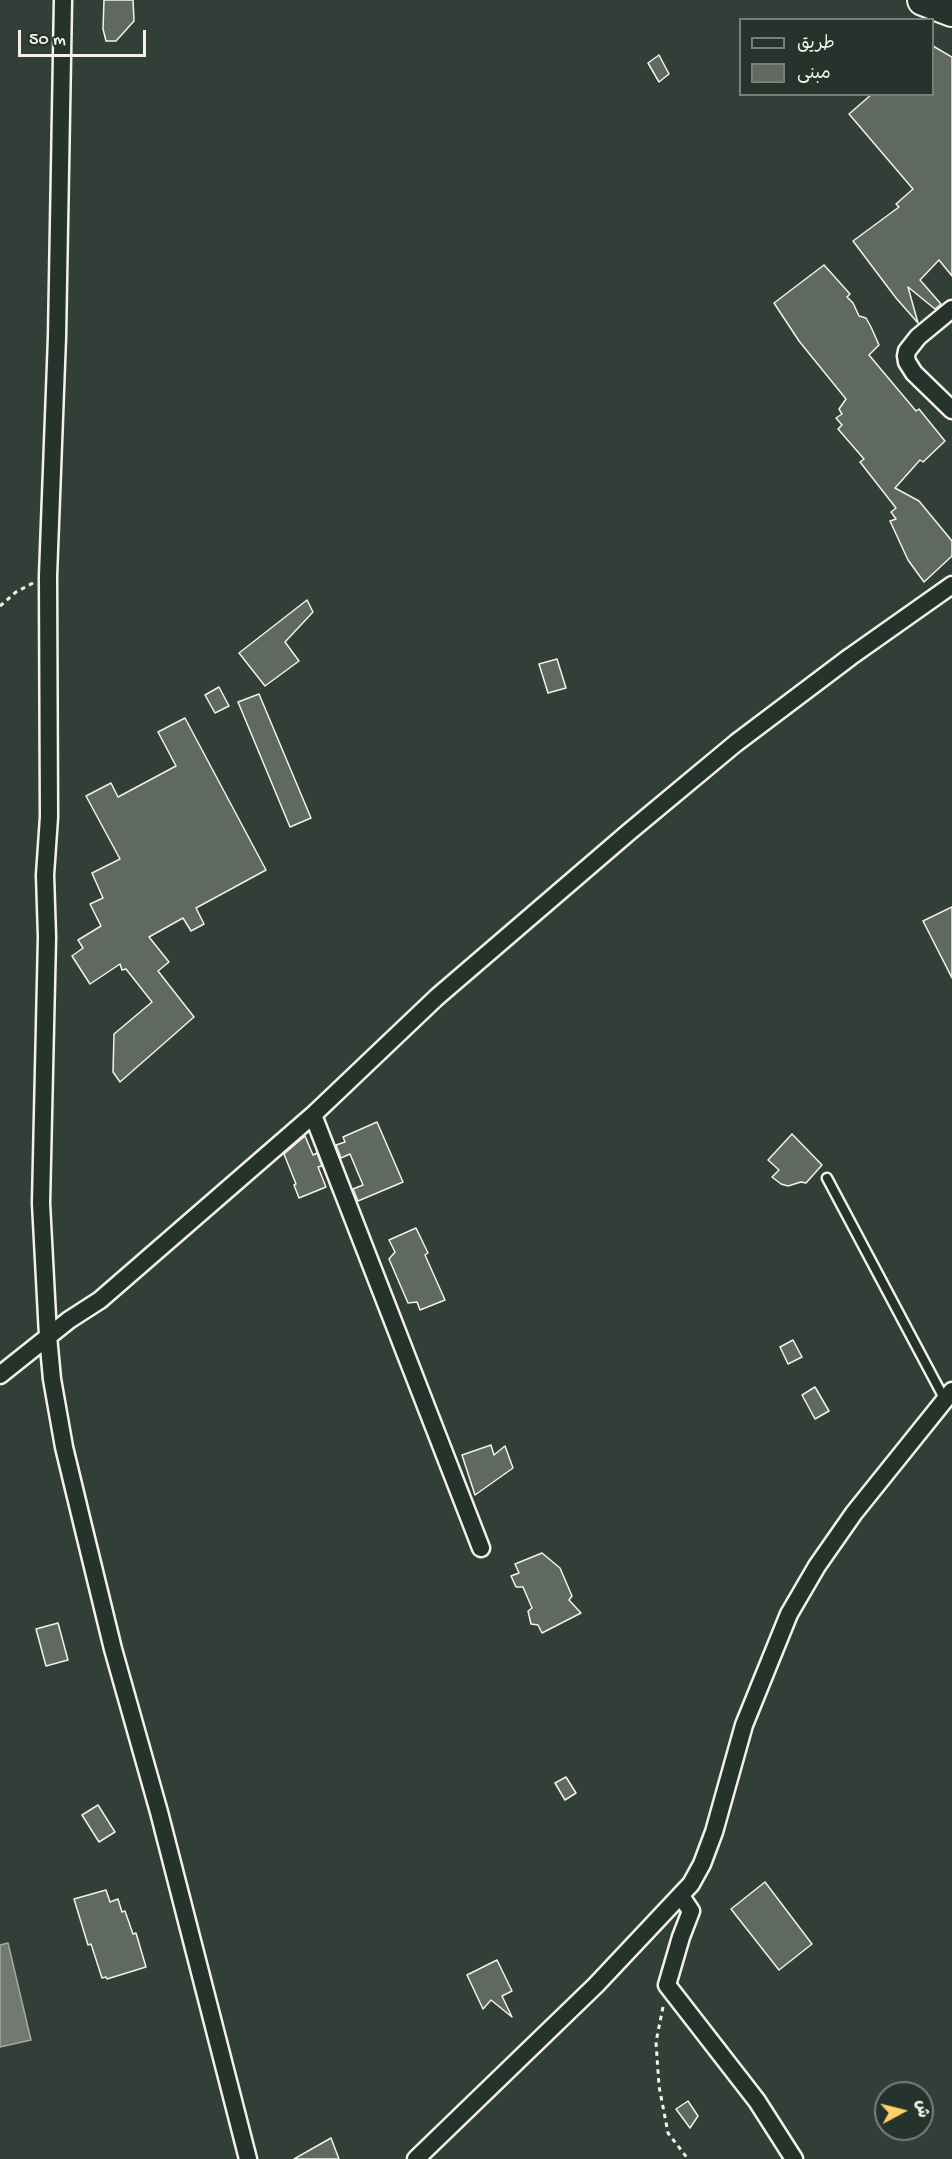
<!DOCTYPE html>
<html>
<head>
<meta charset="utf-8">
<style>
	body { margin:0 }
	#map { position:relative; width:952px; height:2159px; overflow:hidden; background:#323e38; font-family:"Gochi Hand","Playpen Sans Arabic",sans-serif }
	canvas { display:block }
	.legend { position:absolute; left:739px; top:18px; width:195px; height:78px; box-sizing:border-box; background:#26332d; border:2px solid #787f78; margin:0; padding:8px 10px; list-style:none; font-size:18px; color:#f4f1e8 }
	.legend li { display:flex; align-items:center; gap:12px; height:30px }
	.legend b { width:30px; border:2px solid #787f78 }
	.north { position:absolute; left:874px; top:2081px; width:60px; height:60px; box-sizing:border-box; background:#26332d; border:2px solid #787f78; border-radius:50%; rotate:83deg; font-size:16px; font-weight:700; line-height:24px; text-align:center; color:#f4f1e8 }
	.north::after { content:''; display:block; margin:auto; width:21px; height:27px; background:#ffd166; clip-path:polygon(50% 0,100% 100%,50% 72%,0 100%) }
	.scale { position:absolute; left:18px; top:30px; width:128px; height:27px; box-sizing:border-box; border:3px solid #f4f1e8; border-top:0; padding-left:8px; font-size:18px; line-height:21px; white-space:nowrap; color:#f4f1e8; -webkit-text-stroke:4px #26332d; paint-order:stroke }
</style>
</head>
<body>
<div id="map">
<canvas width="952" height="2159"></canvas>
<ul class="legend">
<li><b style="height:8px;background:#26332d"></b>طريق</li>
<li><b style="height:16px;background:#5f6861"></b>مبنى</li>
</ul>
<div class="north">ش</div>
<div class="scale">50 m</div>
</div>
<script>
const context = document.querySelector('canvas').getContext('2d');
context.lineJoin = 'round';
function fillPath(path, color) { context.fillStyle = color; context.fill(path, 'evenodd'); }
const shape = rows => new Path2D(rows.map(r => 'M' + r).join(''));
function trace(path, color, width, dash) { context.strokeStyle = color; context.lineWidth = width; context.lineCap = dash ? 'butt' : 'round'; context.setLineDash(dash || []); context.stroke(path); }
const water = shape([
	[8,1943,31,2040,0,2047,0,1945,8,1943]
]);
const building = shape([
	[104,0,133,0,134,21,116,41,106,41,103,29,104,0],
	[933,46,952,57,952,276,939,260,920,280,941,304,935,309,908,287,918,323,896,298,853,241,899,207,896,204,913,189,849,114,872,94,933,94,933,46],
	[659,55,669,74,659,82,648,63,659,55],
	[824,265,850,294,847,297,853,303,859,316,866,318,871,327,879,345,869,355,916,411,919,409,945,441,923,462,920,460,895,488,919,501,952,541,952,556,924,582,908,560,890,521,896,519,891,512,896,508,860,462,864,459,838,429,842,425,836,418,842,414,839,409,846,399,799,341,774,303,824,265],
	[307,600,313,612,285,642,299,661,265,686,239,653,307,600],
	[557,659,566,688,548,693,539,664,557,659],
	[219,687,229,706,215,713,205,695,219,687],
	[259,694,311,818,290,827,238,702,259,694],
	[185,718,266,870,196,908,204,924,191,931,183,918,149,937,169,962,158,971,194,1017,120,1082,113,1072,114,1034,152,1002,126,969,122,970,120,964,90,984,72,956,83,948,78,940,101,926,90,904,103,898,92,873,120,859,86,796,111,783,118,797,176,766,158,732,185,718],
	[952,907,952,978,923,921,952,907],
	[377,1122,403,1182,358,1201,353,1189,363,1185,350,1154,341,1158,336,1145,345,1142,343,1137,377,1122],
	[792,1134,822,1165,806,1183,801,1182,788,1186,781,1184,772,1177,779,1170,768,1160,792,1134],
	[305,1136,313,1155,317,1153,322,1166,318,1167,326,1187,299,1198,294,1185,296,1184,284,1154,305,1136],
	[416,1228,428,1253,425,1255,445,1300,420,1310,417,1302,408,1303,389,1259,395,1252,389,1240,416,1228],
	[793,1340,802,1357,788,1364,780,1347,793,1340],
	[815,1387,829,1411,815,1419,802,1395,815,1387],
	[491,1445,494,1455,505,1446,513,1468,475,1495,462,1455,491,1445],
	[542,1553,560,1568,572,1596,569,1600,581,1613,542,1633,538,1625,531,1624,528,1611,532,1608,523,1587,516,1587,511,1576,519,1573,515,1564,542,1553],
	[58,1623,68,1660,46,1666,36,1629,58,1623],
	[566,1777,576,1793,565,1800,555,1783,566,1777],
	[98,1805,115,1832,99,1842,82,1815,98,1805],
	[765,1882,812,1944,779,1970,731,1909,765,1882],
	[106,1890,110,1902,118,1899,122,1912,125,1911,133,1934,136,1933,146,1967,107,1979,106,1977,102,1978,91,1944,88,1945,74,1899,106,1890],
	[497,1960,512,1991,502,1996,512,2017,491,2000,483,2009,467,1975,497,1960],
	[688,2101,698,2116,690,2128,676,2109,688,2101],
	[331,2138,339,2159,294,2159,331,2138]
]);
const path = shape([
	[0,606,16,592,33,583],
	[663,2007,656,2042,659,2086,668,2133,688,2159]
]);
const lane = shape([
	[827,1178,945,1400]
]);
const street = shape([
	[63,0,57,337,48,576,49,817,45,875,47,937,41,1203,48,1336,52,1379,64,1447,83,1526,113,1649,159,1812,248,2159],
	[952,309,918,337,907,351,906,356,907,362,914,373,952,410],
	[313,1115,481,1548],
	[0,1375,69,1320,100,1300,313,1115,437,997,629,832,736,743,850,657,952,585],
	[681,1896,691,1911,681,1937,667,1985,757,2101,794,2159],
	[416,2159,596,1985,691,1884,702,1864,714,1832,744,1725,789,1614,817,1566,854,1513,952,1391]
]);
const highway = shape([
	[923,0,952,11]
]);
fillPath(water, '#727972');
trace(water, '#a6a9a1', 1.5);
fillPath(building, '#5f6861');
trace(building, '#f4f1e8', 1.5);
trace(lane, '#f4f1e8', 13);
trace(street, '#f4f1e8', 21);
trace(highway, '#f4f1e8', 34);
trace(path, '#f4f1e8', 3, [4.5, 4.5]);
trace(lane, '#26332d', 8);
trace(street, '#26332d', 16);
trace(highway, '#26332d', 30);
</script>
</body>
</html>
